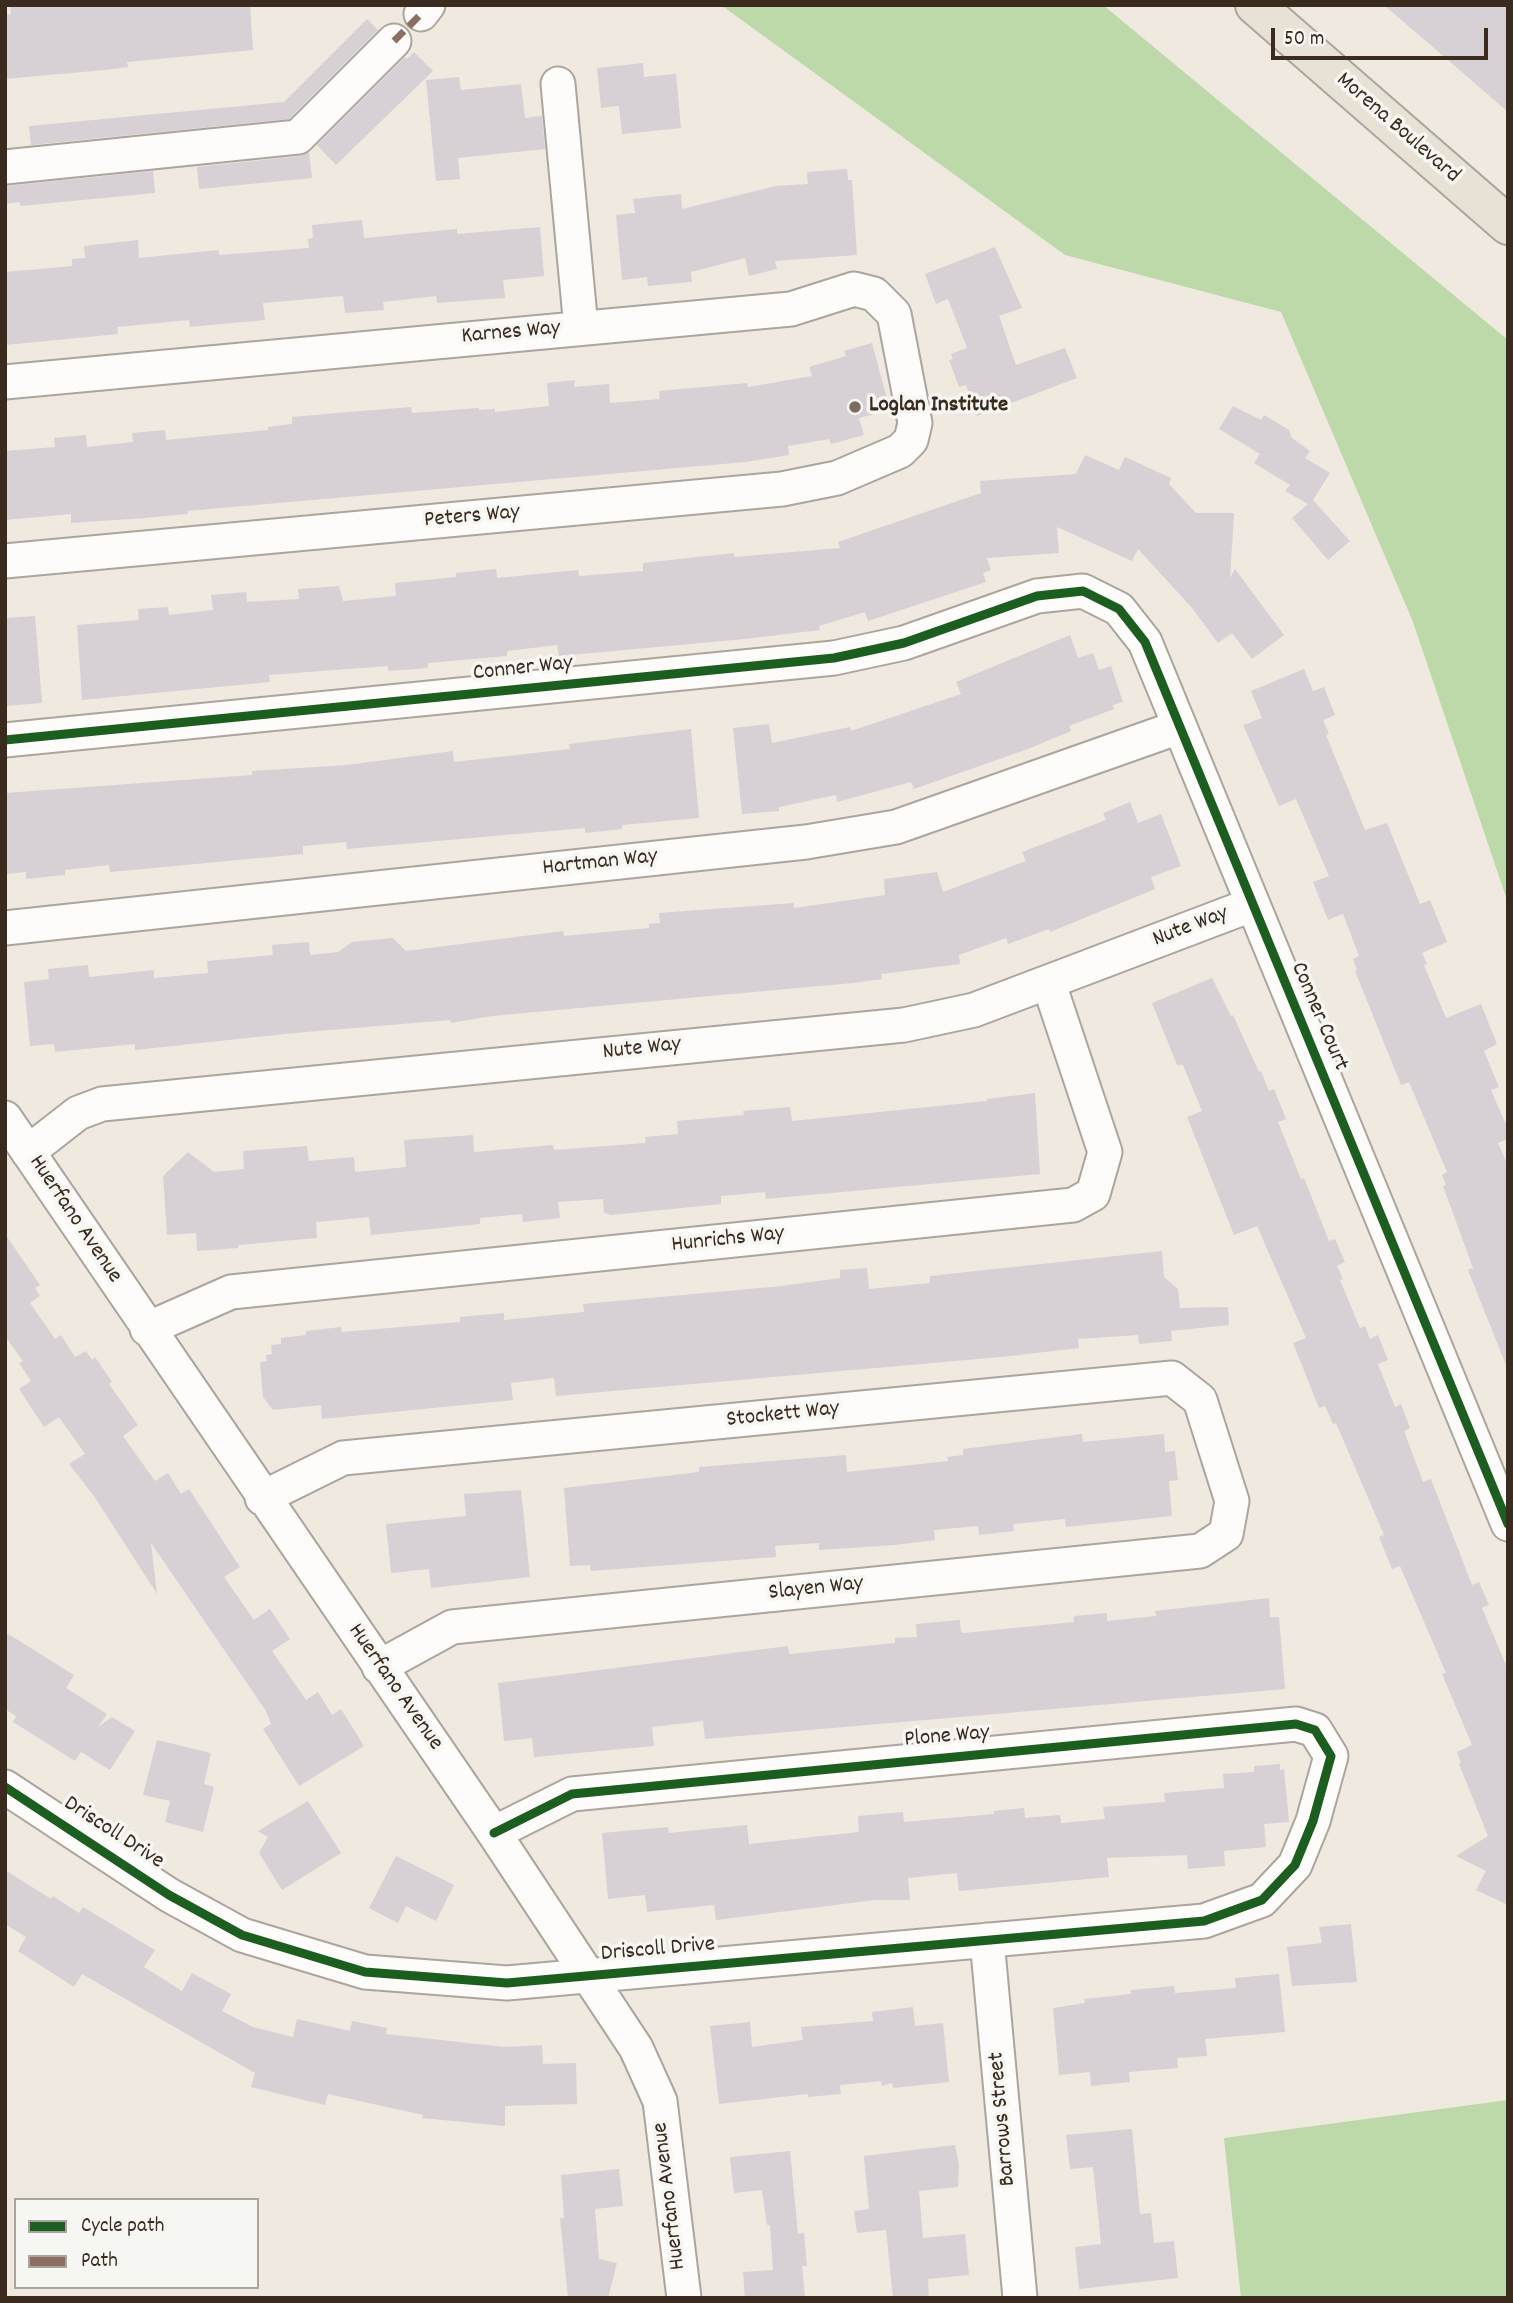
<!DOCTYPE html>
<html>
<head>
<meta charset="utf-8">
<style>
	body { margin:0 }
	#map { position:relative; width:1513px; height:2303px; overflow:hidden; background:#efe9df; font-family:Dekko,sans-serif }
	canvas { display:block }
	.frame { position:absolute; inset:0; border:7px solid #3b2a1e; pointer-events:none }
	.legend { position:absolute; left:14px; top:2198px; width:245px; height:91px; box-sizing:border-box; background:#f6f6f2; border:2px solid #aba49d; margin:0; padding:9px 12px; list-style:none; font-size:21px; color:#3b2a1e }
	.legend li { display:flex; align-items:center; gap:14px; height:35px }
	.legend b { width:35px; border:2px solid #aba49d }
	.scale { position:absolute; left:1271px; top:28px; width:217px; height:32px; box-sizing:border-box; border:4px solid #3b2a1e; border-top:0; padding-left:9px; font-size:21px; line-height:24px; white-space:nowrap; color:#3b2a1e; -webkit-text-stroke:5px #f6f6f2; paint-order:stroke }
</style>
</head>
<body>
<div id="map">
<canvas width="1513" height="2303"></canvas>
<div class="frame"></div>
<ul class="legend">
<li><b style="height:9px;background:#1b5e20"></b>Cycle path</li>
<li><b style="height:9px;background:#8d6e63"></b>Path</li>
</ul>
<div class="scale">50 m</div>
</div>
<script>
const context = document.querySelector('canvas').getContext('2d');
context.lineJoin = 'round';
function fillPath(path, color) { context.fillStyle = color; context.fill(path, 'evenodd'); }
const shape = rows => new Path2D(rows.map(r => 'M' + r).join(''));
function trace(path, color, width, dash) { context.strokeStyle = color; context.lineWidth = width; context.lineCap = dash ? 'butt' : 'round'; context.setLineDash(dash || []); context.stroke(path); }
function label(font, color, halo, rows, align = 'center') {
  context.font = font + ' Dekko,sans-serif'; context.lineWidth = 7; context.setLineDash([]); context.textBaseline = 'middle'; context.strokeStyle = halo; context.fillStyle = color; for (const [text, x, y, turn = 0] of rows) {
    context.save(); context.translate(x, y); context.rotate((+turn || 0) * Math.PI / 180); context.textAlign = isNaN(turn) ? turn : align; if (halo) context.strokeText(text, 0, 0); context.fillText(text, 0, 0); context.restore();
  }
}
const green = shape([
	[721,5,1103,5,1508,340,1508,903,1413,622,1281,312,1065,255],
	[1508,2100,1508,2298,1241,2298,1224,2138]
]);
const building = shape([
	[10,5,250,5,253,50,127,62,128,67,105,70,5,79,5,15,11,14],
	[1384,5,1508,5,1508,112,1478,86],
	[367,19,378,30,289,119,31,145,29,126,284,102],
	[414,52,433,71,336,165,317,145,405,57,407,59],
	[643,63,644,77,676,74,681,128,622,134,619,106,601,108,597,68],
	[459,77,461,90,521,84,525,118,542,116,545,149,458,158,460,179,436,181,426,80],
	[309,152,312,178,199,189,197,167,300,156],
	[847,169,848,180,852,180,857,255,775,261,777,269,749,276,745,258,691,272,692,282,648,286,647,277,622,280,616,215,635,213,633,199,681,194,682,209,776,186,808,184,807,172],
	[153,171,155,193,20,206,20,202,5,204,5,186],
	[362,220,364,238,457,229,457,234,540,227,544,276,503,280,505,298,437,303,436,296,383,302,384,310,345,313,343,296,263,303,265,320,190,327,189,320,117,327,118,334,5,345,5,272,72,266,72,259,85,258,84,246,138,240,139,258,219,250,219,255,309,248,308,239,313,238,312,225],
	[995,247,1022,308,999,316,1016,365,1065,348,1077,378,977,416,966,385,959,387,949,360,953,359,951,354,967,348,948,299,936,304,925,274],
	[872,343,890,410,859,418,864,435,831,444,829,439,788,446,789,455,746,462,187,511,188,514,145,518,71,523,71,514,5,520,5,451,55,447,54,438,86,435,87,447,133,442,132,433,165,430,166,440,268,430,268,427,292,424,292,417,337,413,411,407,412,413,479,408,479,410,495,409,495,412,549,406,547,383,575,380,574,387,609,384,610,403,660,399,659,391,747,383,748,387,812,376,809,367,846,356,844,351],
	[1233,406,1261,420,1264,415,1289,430,1292,438,1310,451,1305,458,1330,473,1313,500,1350,541,1328,560,1292,518,1308,504,1285,491,1290,485,1254,463,1260,454,1219,429],
	[1085,455,1119,470,1125,457,1171,478,1169,484,1196,513,1234,513,1230,578,1235,569,1284,635,1252,659,1232,633,1218,643,1192,608,1138,549,1132,561,1057,527,1059,553,987,558,991,570,983,573,986,582,868,621,865,612,819,626,820,630,745,639,559,656,557,645,507,651,507,656,428,663,428,668,388,671,388,666,269,675,270,682,82,700,77,625,139,620,138,609,168,607,169,615,213,610,211,595,246,592,247,602,299,599,298,589,339,586,343,601,396,596,395,583,456,577,456,573,496,569,497,578,578,570,579,576,643,571,643,563,734,553,734,557,840,548,838,542,981,493,980,481,1076,474],
	[35,616,42,703,5,706,5,618],
	[1070,635,1078,658,1093,653,1099,670,1111,666,1123,702,1113,705,1114,709,1069,726,1071,731,1028,749,914,789,911,782,837,802,836,795,779,807,779,811,742,814,733,728,769,724,772,743,850,727,851,731,961,694,956,682],
	[1304,669,1313,691,1324,687,1335,715,1323,720,1329,734,1326,735,1365,830,1387,823,1420,904,1430,900,1447,942,1422,953,1427,964,1424,965,1446,1018,1481,1004,1497,1044,1484,1051,1499,1087,1491,1090,1508,1129,1508,1139,1498,1143,1508,1166,1508,1370,1468,1270,1473,1268,1443,1186,1446,1185,1442,1175,1447,1172,1409,1082,1401,1085,1355,971,1357,970,1353,959,1359,956,1343,914,1328,920,1313,882,1329,876,1296,799,1279,806,1243,725,1262,718,1251,691],
	[691,729,699,818,622,825,622,829,585,833,585,828,347,849,346,842,303,846,303,854,110,872,109,865,65,870,65,875,26,879,26,872,5,874,5,793,252,775,252,771,347,765,453,751,454,762,570,749,569,744],
	[1130,802,1138,823,1161,814,1181,866,1151,877,1155,889,1050,932,1049,929,1008,944,1006,938,959,955,960,964,881,974,882,979,853,983,492,1016,451,1023,450,1020,294,1033,135,1050,135,1044,55,1052,54,1044,30,1046,24,982,49,979,48,969,88,965,89,977,154,970,154,978,208,973,207,961,273,955,272,945,309,942,310,955,338,952,352,942,393,938,406,951,563,931,564,936,649,928,649,924,660,923,659,913,794,903,794,908,885,895,884,879,937,872,943,892,1026,861,1022,852,1106,820,1103,813],
	[1212,978,1231,1016,1233,1015,1259,1072,1261,1071,1269,1091,1274,1089,1286,1119,1278,1122,1301,1179,1304,1178,1329,1241,1335,1239,1345,1262,1337,1266,1343,1279,1340,1280,1360,1328,1365,1326,1370,1339,1378,1335,1388,1360,1378,1364,1395,1407,1401,1404,1410,1428,1404,1431,1423,1482,1431,1479,1472,1585,1479,1582,1489,1605,1482,1608,1508,1670,1508,1905,1476,1890,1486,1871,1456,1856,1488,1836,1459,1764,1461,1763,1457,1752,1472,1745,1442,1674,1446,1673,1400,1566,1392,1569,1379,1537,1384,1535,1336,1423,1333,1424,1325,1406,1319,1408,1293,1343,1306,1338,1257,1226,1234,1235,1187,1117,1202,1111,1183,1065,1177,1065,1152,1003],
	[1035,1093,1040,1174,766,1199,765,1192,721,1196,721,1204,611,1215,604,1213,603,1199,558,1202,560,1218,523,1222,522,1214,480,1218,480,1224,371,1235,369,1217,316,1222,317,1238,238,1245,238,1248,197,1251,196,1233,167,1235,163,1176,188,1152,214,1172,244,1169,243,1151,307,1146,309,1161,354,1157,355,1172,406,1167,404,1140,473,1135,474,1152,553,1145,554,1150,646,1143,645,1137,678,1134,677,1121,744,1115,743,1111,790,1107,792,1121,987,1101,987,1099],
	[5,1234,40,1285,35,1288,40,1296,30,1303,55,1339,61,1335,75,1357,86,1351,92,1360,95,1357,112,1382,109,1384,138,1425,123,1436,155,1481,168,1473,181,1494,189,1489,240,1567,224,1577,254,1620,270,1609,290,1639,272,1651,306,1700,318,1692,332,1715,341,1709,364,1746,299,1786,263,1729,271,1724,266,1711,151,1543,157,1594,94,1496,69,1464,85,1454,59,1417,44,1427,19,1389,31,1381,19,1363,23,1361,5,1336],
	[1162,1251,1164,1277,1178,1289,1180,1308,1228,1307,1229,1325,1171,1331,1172,1341,1139,1344,1138,1335,1078,1339,1079,1348,1001,1357,556,1396,554,1378,511,1383,513,1400,322,1419,321,1405,273,1410,263,1397,260,1362,267,1361,266,1355,272,1354,271,1345,281,1344,281,1338,306,1335,306,1331,341,1327,342,1332,460,1322,460,1317,504,1313,504,1320,584,1312,583,1304,782,1286,840,1278,840,1270,867,1268,869,1289,930,1283,930,1276],
	[1082,1434,1083,1442,1164,1434,1165,1452,1175,1451,1178,1480,1169,1481,1172,1516,1066,1527,1065,1519,1013,1524,1014,1531,979,1535,978,1526,934,1530,935,1540,895,1545,819,1550,819,1543,775,1546,776,1557,591,1571,590,1565,570,1566,564,1488,699,1472,699,1467,846,1455,847,1472,948,1461,947,1457,963,1455,963,1449],
	[521,1490,530,1577,431,1588,429,1569,391,1573,386,1524,466,1516,464,1494],
	[1269,1598,1270,1617,1279,1617,1285,1689,705,1739,703,1721,652,1727,654,1746,534,1757,532,1738,504,1741,498,1683,788,1646,789,1654,895,1643,895,1638,917,1637,916,1624,960,1620,961,1632,964,1633,1074,1622,1074,1616,1107,1613,1107,1621,1156,1616,1155,1611],
	[5,1632,74,1675,66,1688,107,1714,98,1727,112,1717,135,1731,110,1770,81,1752,75,1761,13,1722,16,1716,5,1709],
	[157,1740,211,1753,204,1784,214,1787,203,1832,165,1822,170,1801,143,1795],
	[1280,1764,1280,1770,1284,1769,1289,1822,1264,1824,1266,1847,1224,1851,1225,1866,1188,1869,1187,1855,1107,1858,1109,1877,959,1891,957,1873,908,1878,910,1900,875,1900,716,1920,714,1905,647,1912,645,1895,608,1899,602,1833,668,1827,669,1833,747,1825,749,1844,859,1832,858,1816,903,1812,904,1822,994,1814,994,1811,1024,1808,1025,1818,1060,1815,1061,1823,1105,1819,1103,1807,1165,1802,1164,1793,1224,1788,1223,1774,1254,1772,1254,1766],
	[308,1801,341,1853,282,1890,259,1853,268,1837,258,1831],
	[396,1856,454,1885,436,1921,406,1906,398,1923,369,1908],
	[5,1870,51,1899,53,1896,79,1913,83,1907,155,1950,144,1967,182,1991,192,1973,231,1994,222,2011,253,2027,293,2037,297,2019,350,2031,352,2021,387,2028,386,2034,504,2047,542,2045,543,2064,576,2063,577,2104,505,2106,505,2126,422,2118,423,2115,328,2094,325,2105,251,2087,255,2073,82,1974,74,1987,18,1951,26,1937,5,1924],
	[1351,1924,1357,1982,1292,1986,1287,1947,1322,1943,1319,1927],
	[1279,1974,1285,2032,1205,2039,1207,2056,1177,2058,1178,2068,1129,2072,1130,2082,1091,2086,1090,2072,1059,2075,1053,2008,1085,2003,1084,1999,1131,1994,1131,1990,1174,1986,1175,1993,1236,1988,1235,1978],
	[913,2007,915,2026,943,2023,949,2082,893,2088,892,2083,882,2086,881,2081,840,2085,841,2094,808,2097,808,2094,719,2104,710,2026,750,2022,752,2047,803,2040,801,2027,873,2021,872,2012],
	[1132,2129,1140,2214,1151,2213,1154,2243,1174,2241,1178,2278,1079,2289,1075,2247,1101,2244,1093,2167,1070,2169,1066,2135],
	[955,2145,959,2165,958,2187,919,2191,923,2238,965,2234,969,2275,928,2279,929,2298,893,2298,886,2230,857,2233,854,2211,869,2209,864,2156],
	[790,2151,798,2234,804,2233,807,2266,802,2266,805,2298,745,2298,743,2272,773,2270,770,2225,767,2225,762,2190,734,2193,730,2157],
	[619,2169,623,2206,595,2209,599,2259,617,2263,608,2298,568,2298,560,2218,564,2218,561,2175]
]);
const minor = shape([
	[421,14,428,5],
	[558,84,581,328],
	[5,167,298,137,394,41],
	[5,382,791,309,854,289,874,294,894,314,915,423,911,440,900,451,837,478,782,489,5,561],
	[5,740,834,658,904,643,1037,596,1083,591,1119,609,1145,642,1508,1524],
	[5,928,806,842,896,827,1179,727],
	[5,1118,494,1833,636,2048,660,2101,684,2298],
	[28,1152,78,1113,102,1104,904,1025,974,1010,1251,905],
	[147,1329,231,1292,1073,1205,1093,1194,1105,1152,1049,984],
	[262,1498,343,1458,1172,1378,1200,1400,1232,1501,1226,1534,1200,1551,452,1627,379,1667],
	[5,1787,169,1895,242,1935,365,1972,507,1983,1204,1921,1262,1900,1295,1865,1313,1821,1331,1756,1315,1730,1296,1724,572,1794,494,1833],
	[987,1940,1020,2298]
]);
const major = shape([
	[1255,5,1508,225]
]);
const quiet = shape([
	[394,41,421,14]
]);
const cycleway = shape([
	[5,740,834,658,904,643,1037,596,1083,591,1119,609,1145,642,1508,1524],
	[5,1787,169,1895,242,1935,365,1972,507,1983,1204,1921,1262,1900,1295,1865,1313,1821,1331,1756,1315,1730,1296,1724,572,1794,494,1833]
]);
const markers = [
	[855,407,7,"#7a6d62"]
];
const streetNames = [
	["Morena Boulevard",1397,129,41],
	["Karnes Way",511,334,-5],
	["Peters Way",472,518,-5],
	["Conner Way",523,670,-6],
	["Hartman Way",600,864,-6],
	["Nute Way",1191,928,-21],
	["Conner Court",1318,1017,67],
	["Nute Way",642,1050,-6],
	["Huerfano Avenue",74,1220,56],
	["Hunrichs Way",728,1241,-6],
	["Stockett Way",783,1416,-6],
	["Slayen Way",816,1590,-6],
	["Huerfano Avenue",394,1688,55],
	["Plone Way",947,1738,-5],
	["Driscoll Drive",113,1834,33],
	["Driscoll Drive",658,1951,-5],
	["Barrows Street",1004,2119,-95],
	["Huerfano Avenue",671,2196,-97]
];
const poiNames = [
	["Loglan Institute",869,407]
];
fillPath(green, '#bdd9aa');
fillPath(building, '#d7d1d5');
trace(minor, '#aba59e', 37);
trace(major, '#aba59e', 42);
trace(minor, '#fdfcfa', 33);
trace(major, '#e8e2d6', 38);
trace(quiet, '#8d6e63', 7, [14, 7]);
trace(cycleway, '#1b5e20', 9);
for (const [x, y, r, color] of markers) { const dot = new Path2D(); dot.arc(x, y, r, 0, 2 * Math.PI); context.fillStyle = color; context.fill(dot); trace(dot, '#f6f6f2', 2.5); }
label('23px', '#3b2a1e', '#f6f6f2', streetNames);
label('bold 23px', '#3b2a1e', '#f6f6f2', poiNames, 'left');
</script>
</body>
</html>
